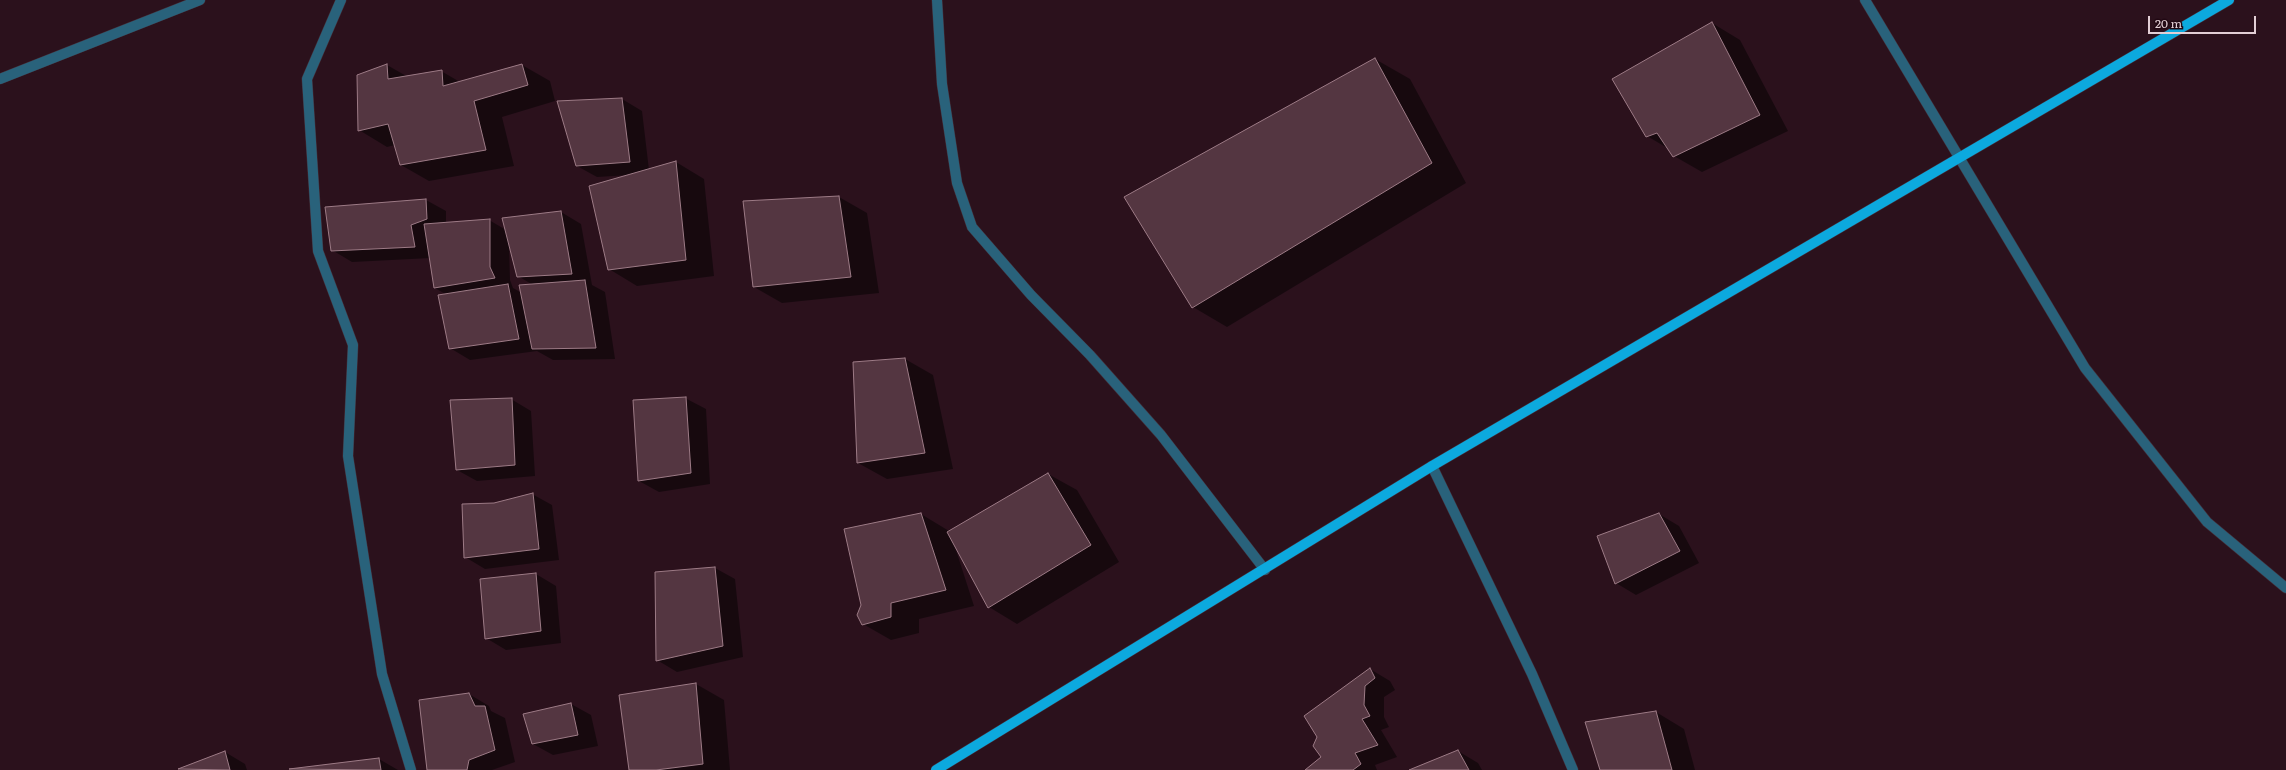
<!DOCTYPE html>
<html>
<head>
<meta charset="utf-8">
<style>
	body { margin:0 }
	#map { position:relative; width:2286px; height:770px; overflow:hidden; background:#2b111c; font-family:Literata,serif }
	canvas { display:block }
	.scale { position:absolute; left:2148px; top:16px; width:108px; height:18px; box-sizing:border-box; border:2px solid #e3cfd5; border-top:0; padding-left:5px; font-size:12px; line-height:14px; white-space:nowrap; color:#e3cfd5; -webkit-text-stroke:3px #210813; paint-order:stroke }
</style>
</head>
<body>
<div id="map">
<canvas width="2286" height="770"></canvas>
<div class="scale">20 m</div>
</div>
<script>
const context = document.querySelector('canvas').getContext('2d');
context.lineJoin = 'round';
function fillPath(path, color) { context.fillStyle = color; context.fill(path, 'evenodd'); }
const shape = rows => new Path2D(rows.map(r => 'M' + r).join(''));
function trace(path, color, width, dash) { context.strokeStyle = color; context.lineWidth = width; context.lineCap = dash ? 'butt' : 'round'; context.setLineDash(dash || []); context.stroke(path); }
const shadow = shape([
	[1712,23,1740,40,1788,131,1702,172,1674,156,1669,149,1647,136],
	[1375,59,1410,79,1466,183,1227,327,1193,307],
	[387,65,408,77,441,71,460,82,522,65,550,81,555,101,502,117,514,166,429,181,401,165,395,145,387,147,359,130],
	[622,99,642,111,649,170,676,162,704,179,714,276,637,286,609,269,630,175,597,177,577,166],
	[839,197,867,213,879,293,782,303,754,287,744,202],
	[426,200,446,211,446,223,489,220,506,230,561,212,581,224,592,285,605,292,615,359,553,360,537,351,470,360,450,348,447,295,435,288,431,258,352,262,332,250],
	[509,246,518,276,533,285,522,293,513,288,510,280],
	[905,359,933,375,953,469,887,479,858,463],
	[685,398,706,409,710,484,659,492,639,481],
	[511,399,531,411,535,476,477,481,457,470],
	[1048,474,1077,490,1119,562,1017,624,989,607,954,544,974,606,919,619,919,633,891,640,863,624,921,514,949,531],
	[532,494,552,505,559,560,485,569,465,557,494,504],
	[1659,514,1679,526,1699,563,1636,595,1616,583],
	[715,568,735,579,743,657,677,672,657,660],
	[536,574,556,586,561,643,506,650,486,638],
	[1370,669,1390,681,1395,690,1384,697,1384,717,1389,727,1381,730,1397,757,1375,765,1377,770,1306,770,1323,757],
	[696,684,724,700,730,770,630,770,620,696],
	[469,694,489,706,491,711,505,718,515,762,492,770,428,770],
	[571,704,591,715,598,746,553,755,533,744],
	[1656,712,1684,729,1695,770,1601,770],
	[1458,751,1478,763,1482,770,1412,770],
	[225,752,245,764,247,770,179,769],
	[379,759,398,770,290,770]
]);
const building = shape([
	[1712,22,1760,115,1673,157,1657,133,1646,137,1612,79,1712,22],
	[1375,58,1432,163,1192,308,1124,197,1375,58],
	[387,64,388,79,442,70,443,86,522,64,528,85,474,101,486,150,400,165,388,124,358,131,357,75,387,64],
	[622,98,630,162,576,166,557,101,622,98],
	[676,161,686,260,608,270,589,186,676,161],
	[839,196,851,277,753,287,743,201,839,196],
	[426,199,427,219,411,225,415,247,331,251,325,207,426,199],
	[561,211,572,274,517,277,502,218,561,211],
	[490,219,490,267,495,278,434,288,424,224,490,219],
	[585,280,596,348,532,349,519,285,585,280],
	[508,284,519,339,449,349,438,295,508,284],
	[905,358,925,453,857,463,853,362,905,358],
	[686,397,691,473,638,481,633,400,686,397],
	[512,398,515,465,456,470,450,400,512,398],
	[1048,473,1091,545,988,608,947,532,1048,473],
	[533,493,539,549,464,558,462,504,494,503,533,493],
	[921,513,946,590,891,603,891,617,862,625,857,615,861,605,844,529,921,513],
	[1659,513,1680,551,1615,584,1597,536,1659,513],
	[715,567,723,646,656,661,655,572,715,567],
	[536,573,541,631,485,639,480,579,536,573],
	[1370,668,1375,678,1365,686,1364,705,1370,716,1362,719,1378,745,1355,753,1361,764,1353,770,1305,770,1321,757,1313,746,1317,737,1304,716,1370,668],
	[696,683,703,764,656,770,629,770,619,695,696,683],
	[469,693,475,706,485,706,495,750,469,760,467,770,427,770,419,700,469,693],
	[571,703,578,735,532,744,523,714,571,703],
	[1656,711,1672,770,1600,770,1585,722,1656,711],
	[1458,750,1469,770,1409,770,1458,750],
	[225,751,230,770,178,769,225,751],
	[379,758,381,770,289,769,379,758]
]);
const street = shape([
	[341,0,307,79,318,251,353,345,348,456,382,674,411,770],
	[937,0,942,84,957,183,972,227,1031,295,1090,355,1161,435,1265,570],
	[1865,0,2085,368,2207,522,2286,588],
	[0,79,200,0],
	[1432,466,1532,674,1573,770]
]);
const primary = shape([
	[936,770,1432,466,2229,0]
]);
fillPath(shadow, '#0007');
fillPath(building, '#543641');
trace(building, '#9d7b86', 1);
trace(street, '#452c36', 11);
trace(primary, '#452c36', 11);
trace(street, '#29627b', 10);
trace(primary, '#0ca9de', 10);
</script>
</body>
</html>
